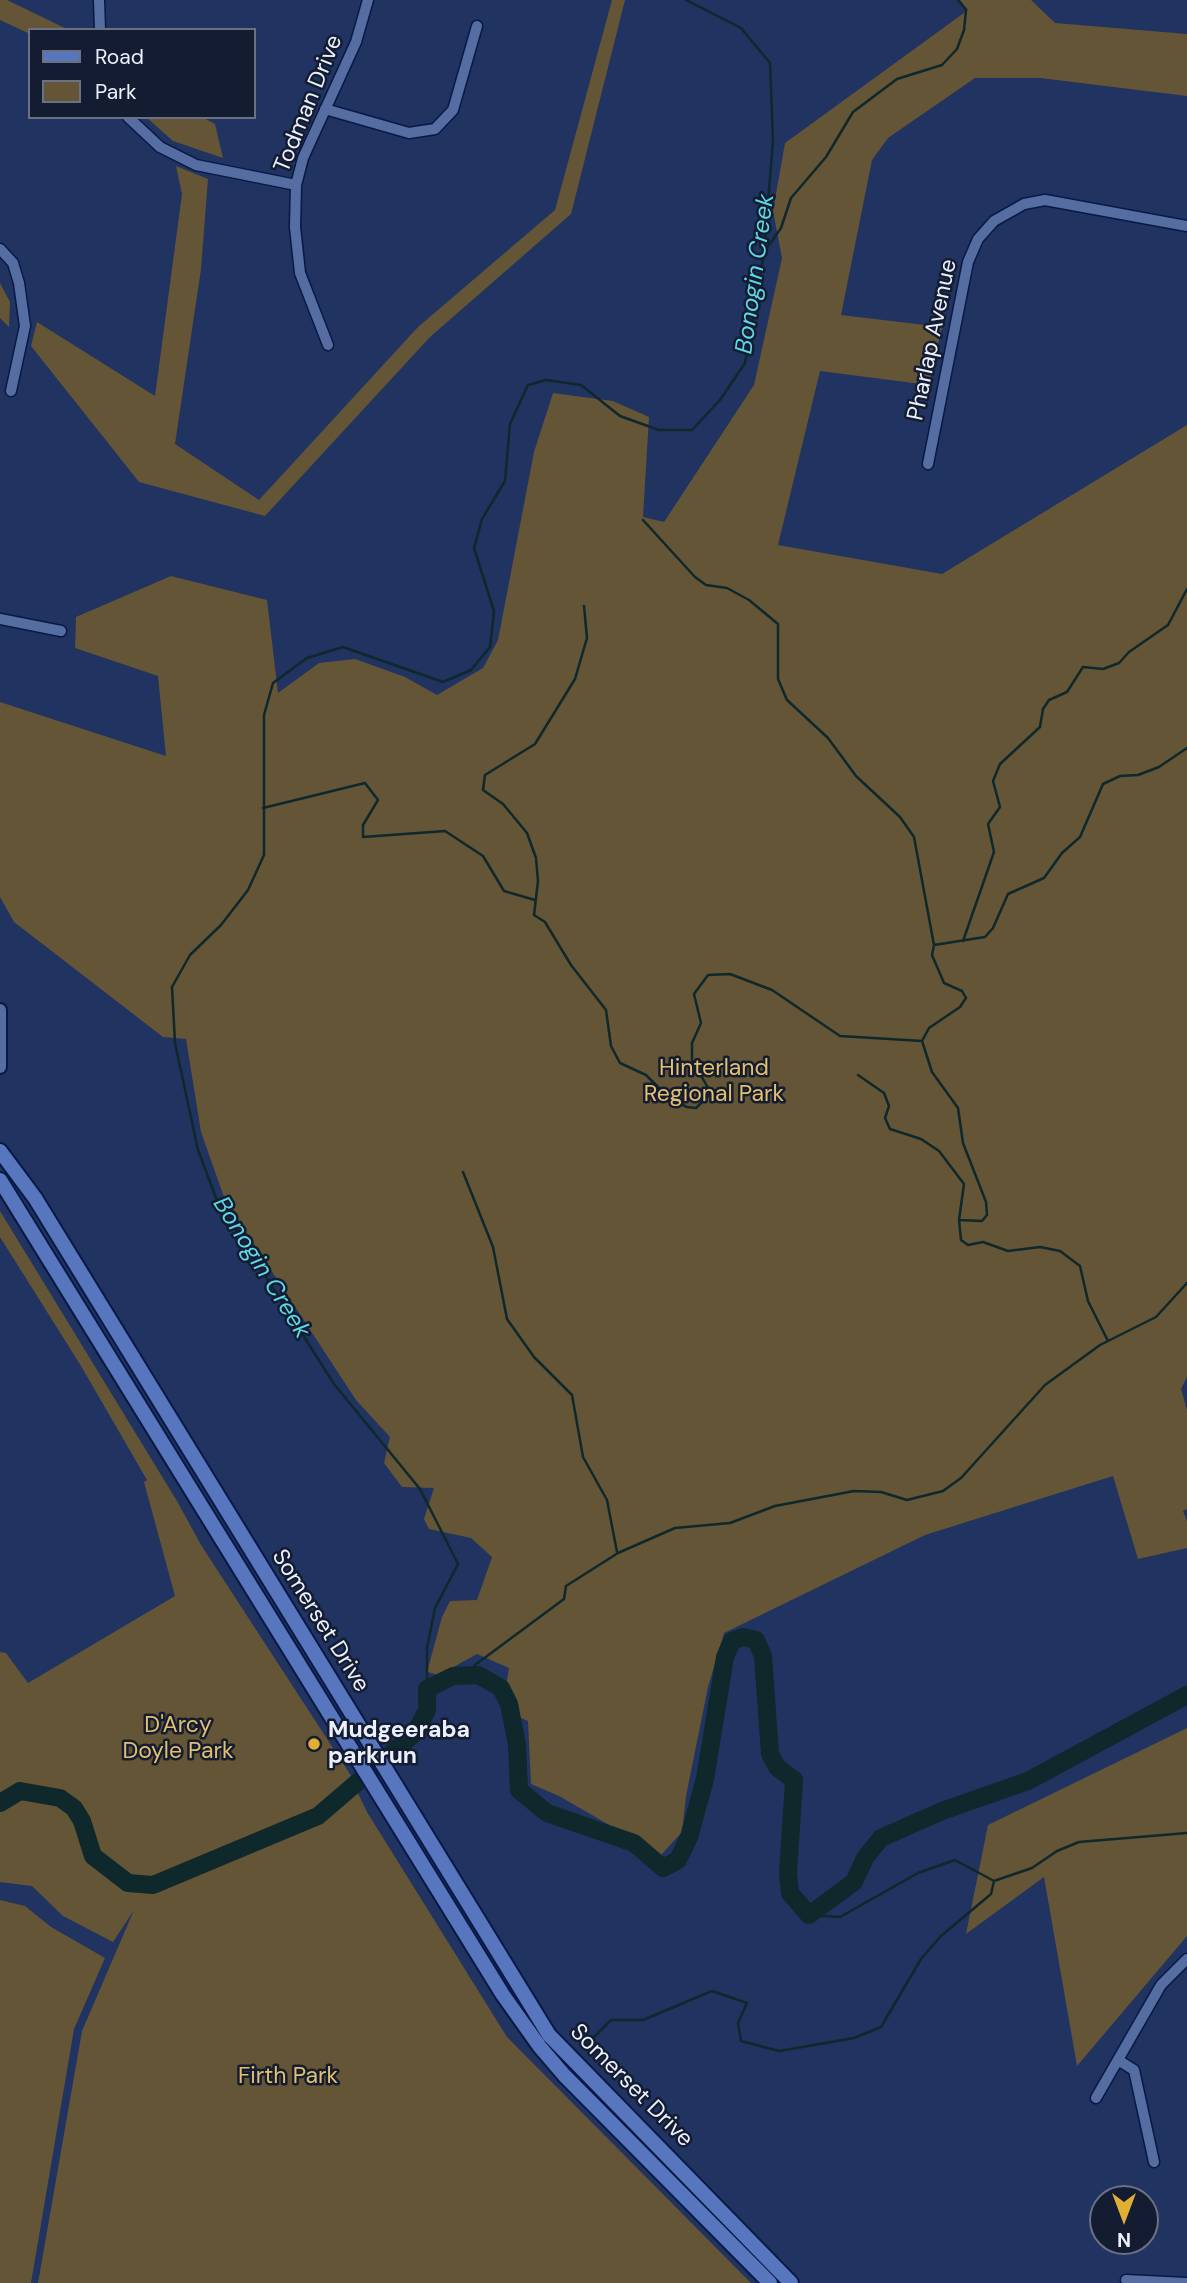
<!DOCTYPE html>
<html>
<head>
<meta charset="utf-8">
<style>
	body { margin:0 }
	#map { position:relative; width:1187px; height:2283px; overflow:hidden; background:#203361; font-family:"DM Sans",sans-serif }
	canvas { display:block }
	.legend { position:absolute; left:28px; top:28px; width:228px; height:91px; box-sizing:border-box; background:#131c31; border:2px solid #697182; margin:0; padding:9px 12px; list-style:none; font-size:21px; color:#ebf0fc }
	.legend li { display:flex; align-items:center; gap:14px; height:35px }
	.legend b { width:35px; border:2px solid #697182 }
	.north { position:absolute; left:1089px; top:2185px; width:70px; height:70px; box-sizing:border-box; background:#131c31; border:2px solid #697182; border-radius:50%; rotate:180deg; font-size:19px; font-weight:700; line-height:28px; text-align:center; color:#ebf0fc }
	.north::after { content:''; display:block; margin:auto; width:24px; height:32px; background:#e1af34; clip-path:polygon(50% 0,100% 100%,50% 72%,0 100%) }
</style>
</head>
<body>
<div id="map">
<canvas width="1187" height="2283"></canvas>
<ul class="legend">
<li><b style="height:9px;background:#5876bd"></b>Road</li>
<li><b style="height:19px;background:#645536"></b>Park</li>
</ul>
<div class="north">N</div>
</div>
<script>
const context = document.querySelector('canvas').getContext('2d');
context.lineJoin = 'round';
function fillPath(path, color) { context.fillStyle = color; context.fill(path, 'evenodd'); }
const shape = rows => new Path2D(rows.map(r => 'M' + r).join(''));
function trace(path, color, width, dash) { context.strokeStyle = color; context.lineWidth = width; context.lineCap = dash ? 'butt' : 'round'; context.setLineDash(dash || []); context.stroke(path); }
function label(font, color, halo, rows, align = 'center') {
  context.font = font + ' "DM Sans",sans-serif'; context.lineWidth = 5; context.setLineDash([]); context.textBaseline = 'middle'; context.strokeStyle = halo; context.fillStyle = color; for (const [text, x, y, turn = 0] of rows) {
    context.save(); context.translate(x, y); context.rotate((+turn || 0) * Math.PI / 180); context.textAlign = isNaN(turn) ? turn : align; if (halo) context.strokeText(text, 0, 0); context.fillText(text, 0, 0); context.restore();
  }
}
const green = shape([
	[0,0,7,0,69,30,30,30,30,34,0,20],
	[612,0,625,0,571,214,430,337,265,516,139,482,31,346,37,322,155,396,182,194,176,166,208,179,201,269,175,444,259,500,418,327,555,210],
	[960,0,1031,0,1055,23,1187,34,1187,96,1040,78,975,78,888,138,872,160,841,315,942,327,929,385,820,371,778,545,942,574,1187,425,1187,1377,1181,1389,1187,1410,1187,1509,1183,1511,1187,1521,1187,1548,1138,1559,1113,1476,925,1535,724,1633,708,1687,686,1796,682,1832,661,1855,559,1796,531,1784,528,1721,502,1710,509,1668,477,1654,439,1675,427,1672,442,1617,450,1601,477,1600,492,1557,471,1538,429,1529,424,1519,434,1488,402,1487,384,1463,390,1437,356,1400,225,1200,201,1132,186,1039,163,1037,14,922,0,897,0,702,166,756,158,676,75,648,76,617,171,576,267,600,278,693,319,663,355,659,405,677,437,695,483,668,498,640,534,452,553,393,613,401,649,417,643,517,664,522,754,385,782,258,773,211,785,143,968,10],
	[146,117,202,117,215,124,223,158,173,141],
	[0,283,10,302,9,327,0,318],
	[0,1211,177,1501,201,1545,357,1785,355,1787,367,1812,507,2037,751,2283,38,2283,82,2031,134,1910,113,1942,63,1916,32,1886,0,1882,0,1652,6,1653,28,1683,175,1596,144,1482,147,1480,81,1366,0,1237],
	[1187,1728,1187,1936,1077,2066,1044,1877,966,1934,988,1825],
	[0,1900,25,1906,51,1927,105,1958,74,2029,31,2283,0,2283]
]);
const stream = shape([
	[765,251,781,228,791,198,826,157,853,112,897,79,942,65,957,49,964,30,966,10,958,0],
	[643,520,695,577,706,585,727,588,749,600,778,624,778,679,787,700,828,738,856,776,900,817,914,837,934,945,932,955,944,983,962,991,966,998,960,1007,929,1028,922,1041,932,1072,958,1108,963,1143,986,1202,987,1215,982,1221,959,1220],
	[584,606,587,638,575,679,535,744,485,775,483,790,503,804,527,833,536,858,538,881,534,915,545,922,571,965,606,1010,611,1046,620,1063,646,1075,670,1099,687,1107,696,1108,711,1093,692,1060,692,1043,701,1023,694,994,708,975,730,974,772,990,840,1036,922,1041],
	[263,808,365,783,378,800,363,825,363,837,445,831,483,856,504,891,535,900],
	[963,941,994,852,988,824,1000,807,993,781,1000,764,1040,727,1043,709,1049,700,1067,692,1083,667,1103,669,1119,663,1129,652,1168,625,1187,589],
	[934,945,985,937,993,928,1008,894,1044,878,1062,853,1080,837,1103,784,1120,776,1138,775,1159,767,1187,748],
	[858,1075,884,1093,889,1106,885,1118,890,1129,921,1139,939,1151,964,1184,959,1220,961,1240,968,1245,983,1242,1008,1251,1040,1247,1060,1251,1080,1266,1088,1301,1108,1341],
	[463,1172,493,1247,507,1319,534,1357,572,1395,583,1457,607,1500,617,1552],
	[473,1675,475,1665,564,1599,566,1586,618,1553,675,1528,730,1523,775,1506,854,1491,881,1492,907,1500,943,1491,961,1478,1045,1385,1100,1345,1156,1317,1187,1283],
	[427,1689,427,1648,435,1608,458,1564,420,1489,334,1384,216,1198,198,1150,175,1043,172,987,190,955,221,925,248,890,264,855,264,715,273,683,307,658,343,647,443,682,471,670,490,647,494,611,474,548,482,519,505,481,510,424,528,385,546,380,581,385,620,416,659,430,692,430,720,400,745,363,764,253,773,140,770,63,741,28,686,0],
	[809,1915,840,1917,918,1873,955,1860,994,1881,1032,1868,1057,1851,1079,1842,1187,1833],
	[586,2045,611,2020,643,2020,712,1991,747,2003,738,2023,741,2041,779,2051,854,2038,881,2027,921,1959,941,1936,991,1894,994,1881]
]);
const river = shape([
	[0,1803,20,1791,60,1798,74,1808,82,1821,93,1856,128,1883,153,1885,318,1816,416,1732,427,1710,427,1689,453,1676,478,1675,501,1688,509,1704,517,1744,519,1790,547,1813,634,1843,663,1868,678,1860,689,1837,705,1779,725,1657,732,1641,743,1637,756,1640,763,1656,770,1754,777,1767,794,1780,788,1874,790,1893,809,1915,854,1882,865,1858,881,1838,942,1811,1028,1781,1187,1695]
]);
const minor = shape([
	[99,0,100,30],
	[325,109,409,133,435,129,453,110,477,26],
	[128,117,160,147,196,165,296,185],
	[0,249,13,263,19,283,25,326,11,391],
	[328,345,300,273,295,227,296,185,303,158,356,42,368,0],
	[928,464,968,262,978,239,994,221,1024,204,1045,200,1187,226],
	[0,619,61,631],
	[1118,2060,1134,2070,1154,2162],
	[1096,2098,1161,1985,1187,1959],
	[1126,2280,1186,2283]
]);
const tertiary = shape([
	[0,1067,0,1010]
]);
const secondary = shape([
	[0,1151,35,1198,549,2035,791,2283],
	[0,1180,503,1995,540,2047,564,2075,770,2283]
]);
const markers = [
	[314,1744,7,"#e1af34"]
];
const streetNames = [
	["Todman Drive",309,104,-68],
	["Pharlap Avenue",933,340,-78],
	["Somerset Drive",320,1621,58],
	["Somerset Drive",631,2086,45]
];
const parkNames = [
	["Hinterland",714,1069],
	["Regional Park",714,1095],
	["D'Arcy",178,1726],
	["Doyle Park",178,1752],
	["Firth Park",288,2077]
];
const poiNames = [
	["Mudgeeraba",328,1731],
	["parkrun",328,1757]
];
const waterNames = [
	["Bonogin Creek",756,274,-82],
	["Bonogin Creek",261,1268,58]
];
fillPath(green, '#645536');
trace(stream, '#0f282b', 2.5);
trace(river, '#0f282b', 18);
trace(minor, '#091945', 13);
trace(tertiary, '#091945', 16);
trace(secondary, '#091945', 18);
trace(minor, '#566da1', 10);
trace(tertiary, '#566da1', 12);
trace(secondary, '#5876bd', 14);
for (const [x, y, r, color] of markers) { const dot = new Path2D(); dot.arc(x, y, r, 0, 2 * Math.PI); context.fillStyle = color; context.fill(dot); trace(dot, '#131c31', 2.5); }
label('23px', '#ebf0fc', '#131c31', streetNames);
label('23px', '#e4bf6c', '#131c31', parkNames);
label('bold 23px', '#ebf0fc', '#131c31', poiNames, 'left');
label('italic 24px', '#5dd8e5', '#131c31', waterNames);
</script>
</body>
</html>
